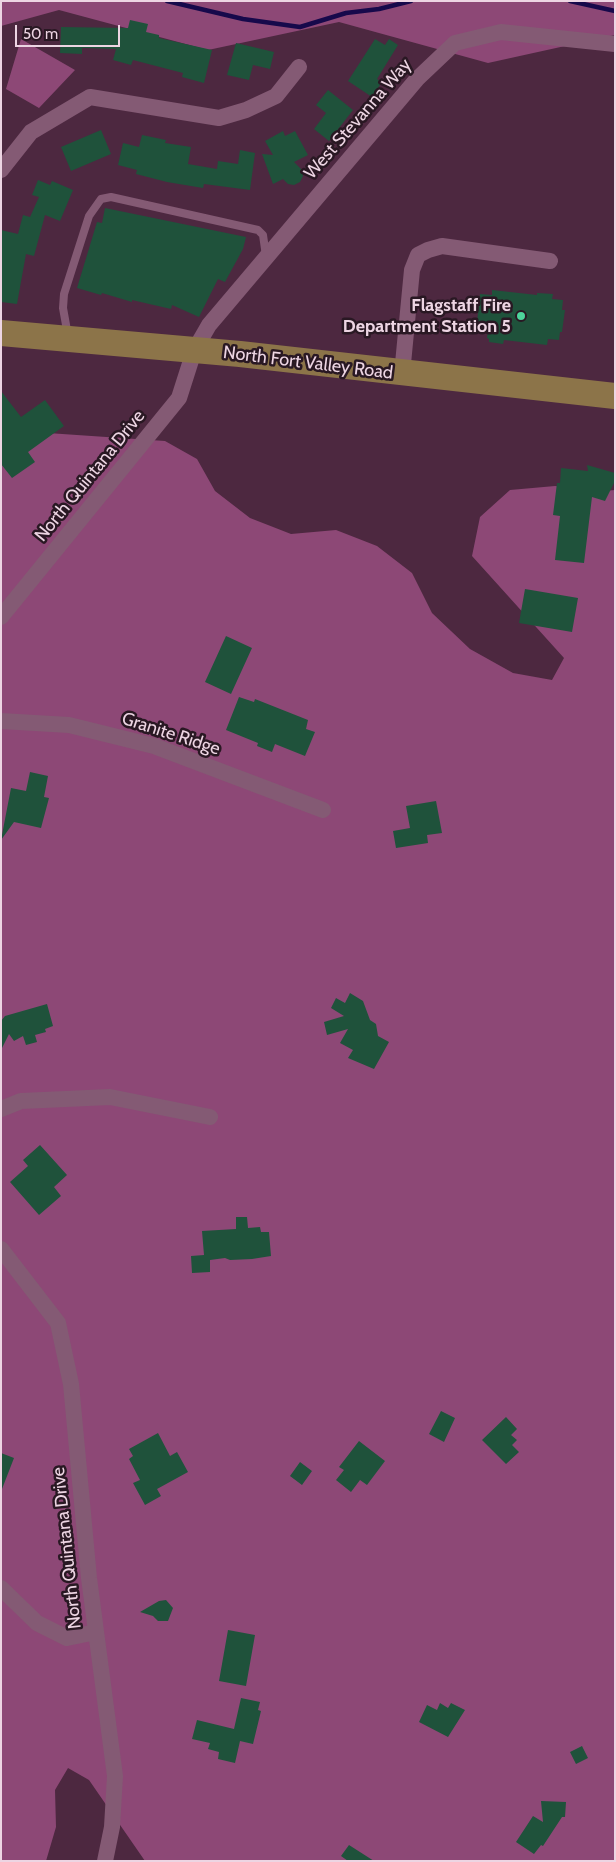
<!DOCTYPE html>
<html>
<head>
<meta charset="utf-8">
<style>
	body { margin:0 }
	#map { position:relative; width:616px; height:1862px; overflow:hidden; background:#4d2840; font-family:Cabin,sans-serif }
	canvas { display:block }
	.frame { position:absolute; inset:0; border:2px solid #edd5e3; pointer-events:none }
	.scale { position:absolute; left:15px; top:25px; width:105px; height:22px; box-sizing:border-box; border:2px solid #edd5e3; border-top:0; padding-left:6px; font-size:15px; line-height:18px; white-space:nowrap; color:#edd5e3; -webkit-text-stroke:4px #291823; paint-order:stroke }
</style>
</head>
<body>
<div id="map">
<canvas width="616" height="1862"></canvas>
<div class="frame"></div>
<div class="scale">50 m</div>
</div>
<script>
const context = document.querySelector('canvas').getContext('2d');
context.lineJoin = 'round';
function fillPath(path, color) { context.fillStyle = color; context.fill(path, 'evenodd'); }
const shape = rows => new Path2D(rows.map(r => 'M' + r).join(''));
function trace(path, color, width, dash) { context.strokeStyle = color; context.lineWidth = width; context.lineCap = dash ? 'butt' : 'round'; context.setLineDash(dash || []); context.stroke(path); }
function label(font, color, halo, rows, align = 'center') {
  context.font = font + ' Cabin,sans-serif'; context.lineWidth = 5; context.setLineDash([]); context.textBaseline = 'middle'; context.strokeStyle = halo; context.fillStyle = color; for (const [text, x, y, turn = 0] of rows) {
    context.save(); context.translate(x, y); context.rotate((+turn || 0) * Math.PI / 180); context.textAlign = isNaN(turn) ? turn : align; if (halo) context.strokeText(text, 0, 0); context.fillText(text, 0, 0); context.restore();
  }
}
const forest = shape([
	[1,1,615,1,615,35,488,63,339,22,208,50,59,10,1,26],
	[21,39,75,70,39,108,6,89],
	[33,432,165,441,197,459,215,491,250,518,291,534,336,530,377,546,412,573,432,613,470,649,513,673,552,680,564,658,472,556,480,517,510,490,555,486,603,491,615,490,615,1861,145,1861,89,1780,68,1768,55,1790,56,1827,46,1861,1,1861,1,439]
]);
const stream = shape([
	[167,1,243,19,300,27,346,13,379,9,411,1],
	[570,1,615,11]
]);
const building = shape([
	[130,20,148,24,146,32,159,35,159,38,212,50,204,83,182,77,183,73,133,60,131,65,113,60,116,49,82,48,82,54,60,53,61,27,128,28],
	[375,39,385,45,389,39,398,45,377,79,382,82,372,97,348,81],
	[236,43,274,52,270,69,253,65,249,80,227,75],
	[328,90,353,110,329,141,314,129,326,113,316,105],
	[101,130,111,154,71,171,61,147],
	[283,131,285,136,295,131,308,155,294,162,302,170,303,176,300,182,294,185,288,184,283,179,273,184,262,154,273,155,265,141],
	[142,135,166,140,165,143,191,147,188,164,217,169,218,161,238,164,240,150,255,153,250,190,204,184,203,188,167,182,136,174,137,170,118,165,123,143,139,147],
	[38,180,50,185,52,181,73,190,60,221,45,215,34,256,26,254,17,304,1,302,1,230,18,234,23,215,30,217,39,197,32,195],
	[105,208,246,237,243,249,225,282,218,279,199,317,172,305,171,309,132,300,132,302,102,293,101,295,77,288,97,222,102,223],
	[492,290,537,295,537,293,553,294,552,299,563,300,562,310,565,310,562,332,560,332,559,340,548,339,547,345,504,340,503,344,489,342,489,339,487,338,489,324,477,322,480,294,492,295],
	[1,391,21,417,45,400,64,426,28,452,35,462,12,478,1,464],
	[587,465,615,473,615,481,605,501,592,497,584,563,555,560,560,516,553,515,557,483,560,483,561,468,588,471],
	[525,589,578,598,572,632,519,623],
	[226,636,252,648,231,694,205,682],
	[239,697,254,702,255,699,308,720,306,729,315,732,305,756,275,744,272,752,257,746,258,743,226,730],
	[30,772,48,776,44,797,49,798,41,828,14,822,1,840,11,788,26,791],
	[436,801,442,833,427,835,428,843,396,848,393,831,410,828,406,806],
	[350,993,363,1001,370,1020,376,1024,378,1036,389,1042,374,1069,348,1058,353,1050,340,1043,348,1029,327,1035,324,1022,344,1016,331,1008,336,998,345,1003],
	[47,1004,53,1026,45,1029,46,1032,35,1035,37,1042,26,1045,23,1036,14,1041,9,1034,1,1050,1,1021,5,1016],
	[40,1145,67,1175,54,1187,61,1196,39,1215,10,1182,28,1166,23,1160],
	[236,1217,247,1217,248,1228,260,1227,261,1232,269,1232,271,1256,252,1259,230,1260,225,1258,210,1260,210,1272,192,1273,191,1256,204,1255,202,1231,236,1229],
	[441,1411,455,1418,444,1442,429,1434],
	[506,1417,517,1429,511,1435,517,1440,512,1445,519,1452,506,1464,482,1440],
	[158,1433,170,1456,177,1452,188,1472,157,1489,161,1496,145,1505,133,1483,140,1480,129,1459,133,1456,129,1449],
	[359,1441,385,1461,367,1485,360,1480,351,1492,336,1480,344,1470,339,1467],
	[1,1453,14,1458,2,1489,1,1489],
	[300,1462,312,1471,302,1485,290,1476],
	[166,1600,173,1608,168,1621,158,1621,153,1616,140,1612,159,1601],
	[228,1630,255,1635,246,1686,219,1681],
	[241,1698,260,1702,258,1710,261,1711,253,1744,240,1741,235,1763,218,1759,219,1752,208,1749,210,1743,192,1739,197,1720,234,1729],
	[440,1703,448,1708,451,1703,465,1710,448,1737,419,1722,427,1705,437,1710],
	[582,1746,588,1758,576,1764,570,1752],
	[541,1801,566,1802,565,1817,562,1817,543,1846,541,1845,534,1854,516,1842,533,1816,543,1822],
	[349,1845,374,1861,348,1861,341,1856]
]);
const lane = shape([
	[68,336,63,308,64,294,89,216,101,199,111,197,258,230,263,235,266,256]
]);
const street = shape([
	[1,170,31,132,90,97,219,118,246,110,276,96,299,67],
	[402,374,412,270,418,255,428,250,442,246,550,261],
	[1,617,179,398,194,351,209,325,417,79,455,43,501,32,615,44],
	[1,721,69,725,154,746,323,810],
	[1,1109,21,1101,110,1097,210,1117],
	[1,1249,58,1323,71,1384,89,1578,115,1776,112,1827,105,1861],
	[1,1588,37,1623,67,1638,96,1632]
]);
const primary = shape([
	[1,333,240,354,615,396]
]);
const markers = [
	[521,316,5,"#4dd39a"]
];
const streetNames = [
	["West Stevanna Way",358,119,-49],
	["North Fort Valley Road",308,363,7],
	["North Quintana Drive",90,476,-51],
	["Granite Ridge",171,734,18],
	["North Quintana Drive",67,1548,-96]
];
const poiNames = [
	["Flagstaff Fire",511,306],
	["Department Station 5",511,327]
];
fillPath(forest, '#8d4876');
trace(stream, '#17094b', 4.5);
fillPath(building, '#1f523b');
trace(lane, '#845a74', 8);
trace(street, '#845a74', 16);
trace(primary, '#8c7449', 26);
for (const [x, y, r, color] of markers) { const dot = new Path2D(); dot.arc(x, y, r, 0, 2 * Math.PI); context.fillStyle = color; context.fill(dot); trace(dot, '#291823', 2); }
label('18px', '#edd5e3', '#291823', streetNames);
label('bold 18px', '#edd5e3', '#291823', poiNames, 'right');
</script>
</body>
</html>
